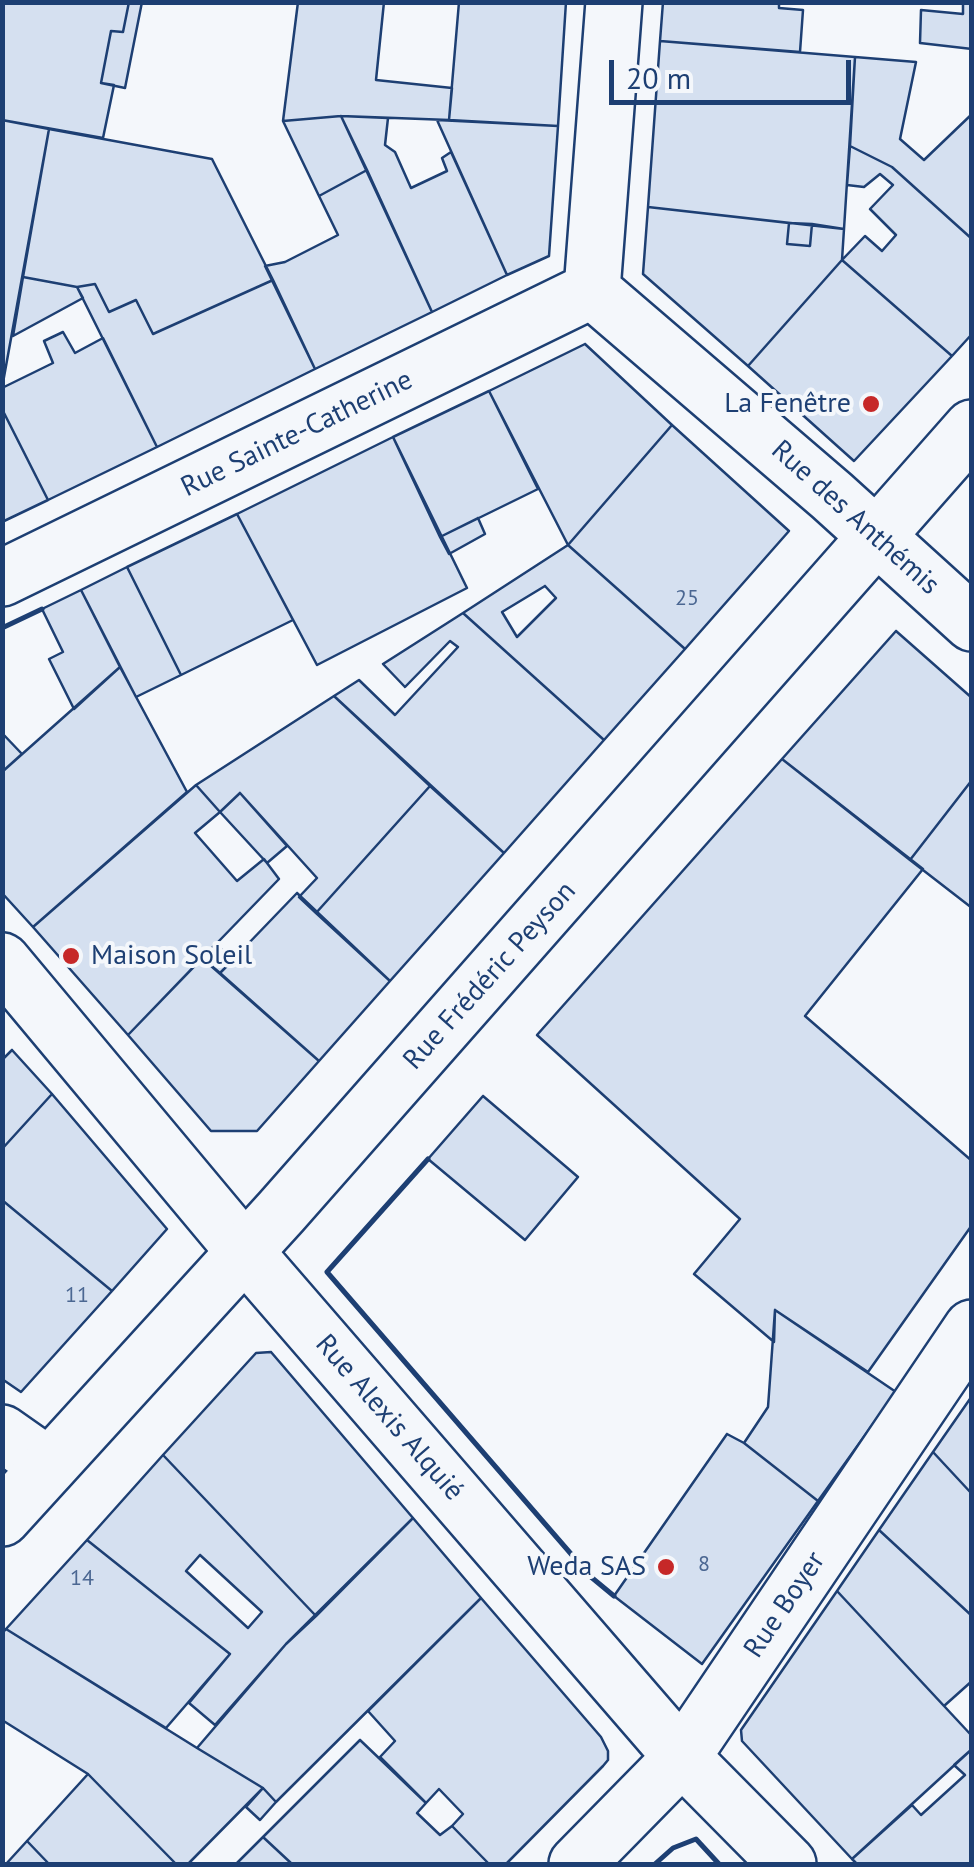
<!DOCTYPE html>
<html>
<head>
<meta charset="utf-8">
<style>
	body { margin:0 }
	#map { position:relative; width:974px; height:1867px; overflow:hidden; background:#f4f7fb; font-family:"PT Sans",sans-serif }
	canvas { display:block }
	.frame { position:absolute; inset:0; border:5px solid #1d3f73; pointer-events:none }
	.scale { position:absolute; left:609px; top:60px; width:242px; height:45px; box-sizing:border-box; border:5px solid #1d3f73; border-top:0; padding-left:12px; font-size:30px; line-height:35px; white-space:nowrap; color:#1d3f73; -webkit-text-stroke:8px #f4f7fb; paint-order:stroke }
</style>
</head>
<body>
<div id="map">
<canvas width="974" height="1867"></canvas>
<div class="frame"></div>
<div class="scale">20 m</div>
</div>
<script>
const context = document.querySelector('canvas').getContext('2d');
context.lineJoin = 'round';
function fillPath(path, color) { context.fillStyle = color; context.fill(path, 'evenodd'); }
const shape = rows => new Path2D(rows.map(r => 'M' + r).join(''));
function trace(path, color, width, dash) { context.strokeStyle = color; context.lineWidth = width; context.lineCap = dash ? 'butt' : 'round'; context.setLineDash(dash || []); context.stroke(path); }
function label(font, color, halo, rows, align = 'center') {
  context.font = font + ' "PT Sans",sans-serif'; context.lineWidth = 8; context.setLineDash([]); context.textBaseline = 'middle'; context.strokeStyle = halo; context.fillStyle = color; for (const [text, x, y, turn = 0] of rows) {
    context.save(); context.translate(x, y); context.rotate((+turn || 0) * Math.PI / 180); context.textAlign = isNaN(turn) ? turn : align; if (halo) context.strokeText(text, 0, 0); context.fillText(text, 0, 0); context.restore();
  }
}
const building = shape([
	[2,2,129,2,123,32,111,31,101,83,114,85,103,138,2,120,2,2],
	[129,2,142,2,125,88,101,83,111,31,123,32,129,2],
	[298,2,384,2,376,80,452,88,449,120,341,116,283,121,298,2],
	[459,2,566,2,558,126,449,120,459,2],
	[663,2,779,2,779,8,803,10,800,52,660,41,663,2],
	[963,2,972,2,972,49,920,43,921,10,963,14,963,2],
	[660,41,855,57,844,229,648,207,660,41],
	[855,57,916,62,900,139,924,160,972,114,972,239,892,167,850,146,855,57],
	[341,116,367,170,319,196,283,121,341,116],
	[341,116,388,118,385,145,395,152,411,188,447,171,442,158,451,152,507,275,432,312,341,116],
	[2,120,49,129,2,388,2,120],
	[437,120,558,126,549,256,507,275,437,120],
	[49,129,212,159,273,280,153,334,136,300,109,312,95,284,77,287,23,277,49,129],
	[850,146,892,167,972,239,972,334,952,356,842,260,865,236,882,251,896,235,870,209,893,185,880,174,864,187,847,185,850,146],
	[367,170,432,312,315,369,265,266,285,262,338,235,319,196,367,170],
	[648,207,789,223,787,244,810,246,812,224,844,229,842,260,748,366,643,274,648,207],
	[789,223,812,224,810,246,787,244,789,223],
	[842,260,952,356,854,461,748,366,842,260],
	[23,277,77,287,83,298,13,336,23,277],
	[273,280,315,369,157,447,77,287,95,284,109,312,136,300,153,334,273,280],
	[63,332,75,353,103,338,157,447,48,500,2,409,2,388,53,363,44,341,63,332],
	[585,344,672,425,568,545,489,391,585,344],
	[489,391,538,489,440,537,393,437,489,391],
	[2,409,48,500,2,522,2,409],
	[672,425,789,531,685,649,568,545,672,425],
	[393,437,467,588,317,665,237,514,393,437],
	[237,514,293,620,181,675,127,567,237,514],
	[478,518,485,534,449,554,440,537,478,518],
	[568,545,685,649,604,740,463,613,568,545],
	[545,586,556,598,517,637,502,612,545,586],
	[127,567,181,675,136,697,81,590,127,567],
	[81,590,120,667,74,709,49,659,63,652,42,609,81,590],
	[463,613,604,740,504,853,334,696,359,680,395,715,458,647,450,641,405,687,383,664,463,613],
	[896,631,972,698,972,780,910,860,782,759,896,631],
	[120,667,187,792,33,927,2,893,2,772,120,667],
	[334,696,430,786,316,913,299,897,317,878,240,793,220,812,196,785,334,696],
	[2,733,22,754,2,772,2,733],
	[782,759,923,869,805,1016,972,1161,972,1225,868,1372,775,1310,774,1342,694,1274,740,1219,537,1035,782,759],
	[972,780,972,908,910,860,972,780],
	[196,785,220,812,195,833,237,881,264,859,279,879,128,1035,33,927,196,785],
	[430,786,504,853,390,981,316,913,430,786],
	[240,793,287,846,267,863,220,812,240,793],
	[297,893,390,981,319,1061,220,973,297,893],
	[216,944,233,960,220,973,202,958,216,944],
	[202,958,319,1061,257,1131,211,1131,128,1035,202,958],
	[12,1050,52,1094,2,1149,2,1060,12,1050],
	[52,1094,167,1229,112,1291,2,1200,2,1149,52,1094],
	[483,1096,578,1177,525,1240,428,1159,483,1096],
	[2,1200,112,1291,21,1392,2,1379,2,1200],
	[775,1310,896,1392,818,1501,744,1443,768,1407,775,1310],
	[271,1352,413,1518,316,1616,163,1455,256,1353,271,1352],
	[972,1396,972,1494,933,1452,972,1396],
	[727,1434,744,1443,818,1501,702,1664,614,1596,727,1434],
	[933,1452,972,1494,972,1616,879,1530,933,1452],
	[163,1455,316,1616,286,1644,215,1725,189,1703,230,1654,87,1540,163,1455],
	[200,1555,262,1612,248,1628,186,1571,200,1555],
	[413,1518,481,1598,276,1802,263,1788,197,1748,286,1644,413,1518],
	[879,1530,972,1616,972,1681,944,1706,837,1591,879,1530],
	[87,1540,230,1654,166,1728,6,1629,87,1540],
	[837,1591,972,1736,972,1749,852,1859,742,1741,741,1730,837,1591],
	[481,1598,601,1737,608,1751,608,1760,603,1766,506,1864,489,1864,452,1826,463,1814,439,1789,426,1803,380,1757,395,1741,368,1711,481,1598],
	[6,1629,197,1748,263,1788,188,1864,176,1864,88,1774,2,1720,2,1633,6,1629],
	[360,1740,426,1803,417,1813,440,1835,452,1826,489,1864,292,1864,263,1837,360,1740],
	[972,1749,972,1864,857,1864,852,1859,912,1805,921,1815,965,1775,954,1765,972,1749],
	[88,1774,176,1864,49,1864,27,1841,88,1774],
	[263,1788,276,1802,260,1820,246,1807,263,1788],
	[263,1837,292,1864,236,1864,263,1837],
	[27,1841,49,1864,6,1864,27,1841]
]);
const minor = shape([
	[592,290,832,496,972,623],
	[592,290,614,2],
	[2,578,592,290],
	[2,961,245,1252,682,1757,788,1864],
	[2,1433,49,1466],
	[577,1864,682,1757,972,1328]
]);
const tertiary = shape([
	[2,1518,281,1212,972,428]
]);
const wall = shape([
	[2,628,42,609],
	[428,1159,327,1272,591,1577,614,1596],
	[655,1864,673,1848,696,1839,719,1864]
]);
const markers = [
	[871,404,10,"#c62828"],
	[71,956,10,"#c62828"],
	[666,1567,10,"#c62828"]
];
const numberNames = [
	["25",687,599],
	["11",77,1296],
	["8",704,1565],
	["14",82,1579]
];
const poiNames = [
	["La Fenêtre",851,404],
	["Maison Soleil",91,956,"left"],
	["Weda SAS",646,1567]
];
const streetNames = [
	["Rue Sainte-Catherine",297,434,-26],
	["Rue des Anthémis",855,518,42],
	["Rue Frédéric Peyson",490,976,-48],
	["Rue Alexis Alquié",389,1418,49],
	["Rue Boyer",785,1605,-56]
];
fillPath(building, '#d5e0f0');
trace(building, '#1d3f73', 2.5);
trace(minor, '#1d3f73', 60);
trace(tertiary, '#1d3f73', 60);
trace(minor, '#f4f7fb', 55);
trace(tertiary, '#f4f7fb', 55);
trace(wall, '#1d3f73', 5);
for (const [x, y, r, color] of markers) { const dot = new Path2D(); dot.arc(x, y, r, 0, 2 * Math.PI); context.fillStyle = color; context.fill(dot); trace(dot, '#f4f7fb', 4); }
label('22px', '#4b6792', null, numberNames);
label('28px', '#1d3f73', '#f4f7fb', poiNames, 'right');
label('28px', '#1d3f73', '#f4f7fb', streetNames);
</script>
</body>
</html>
